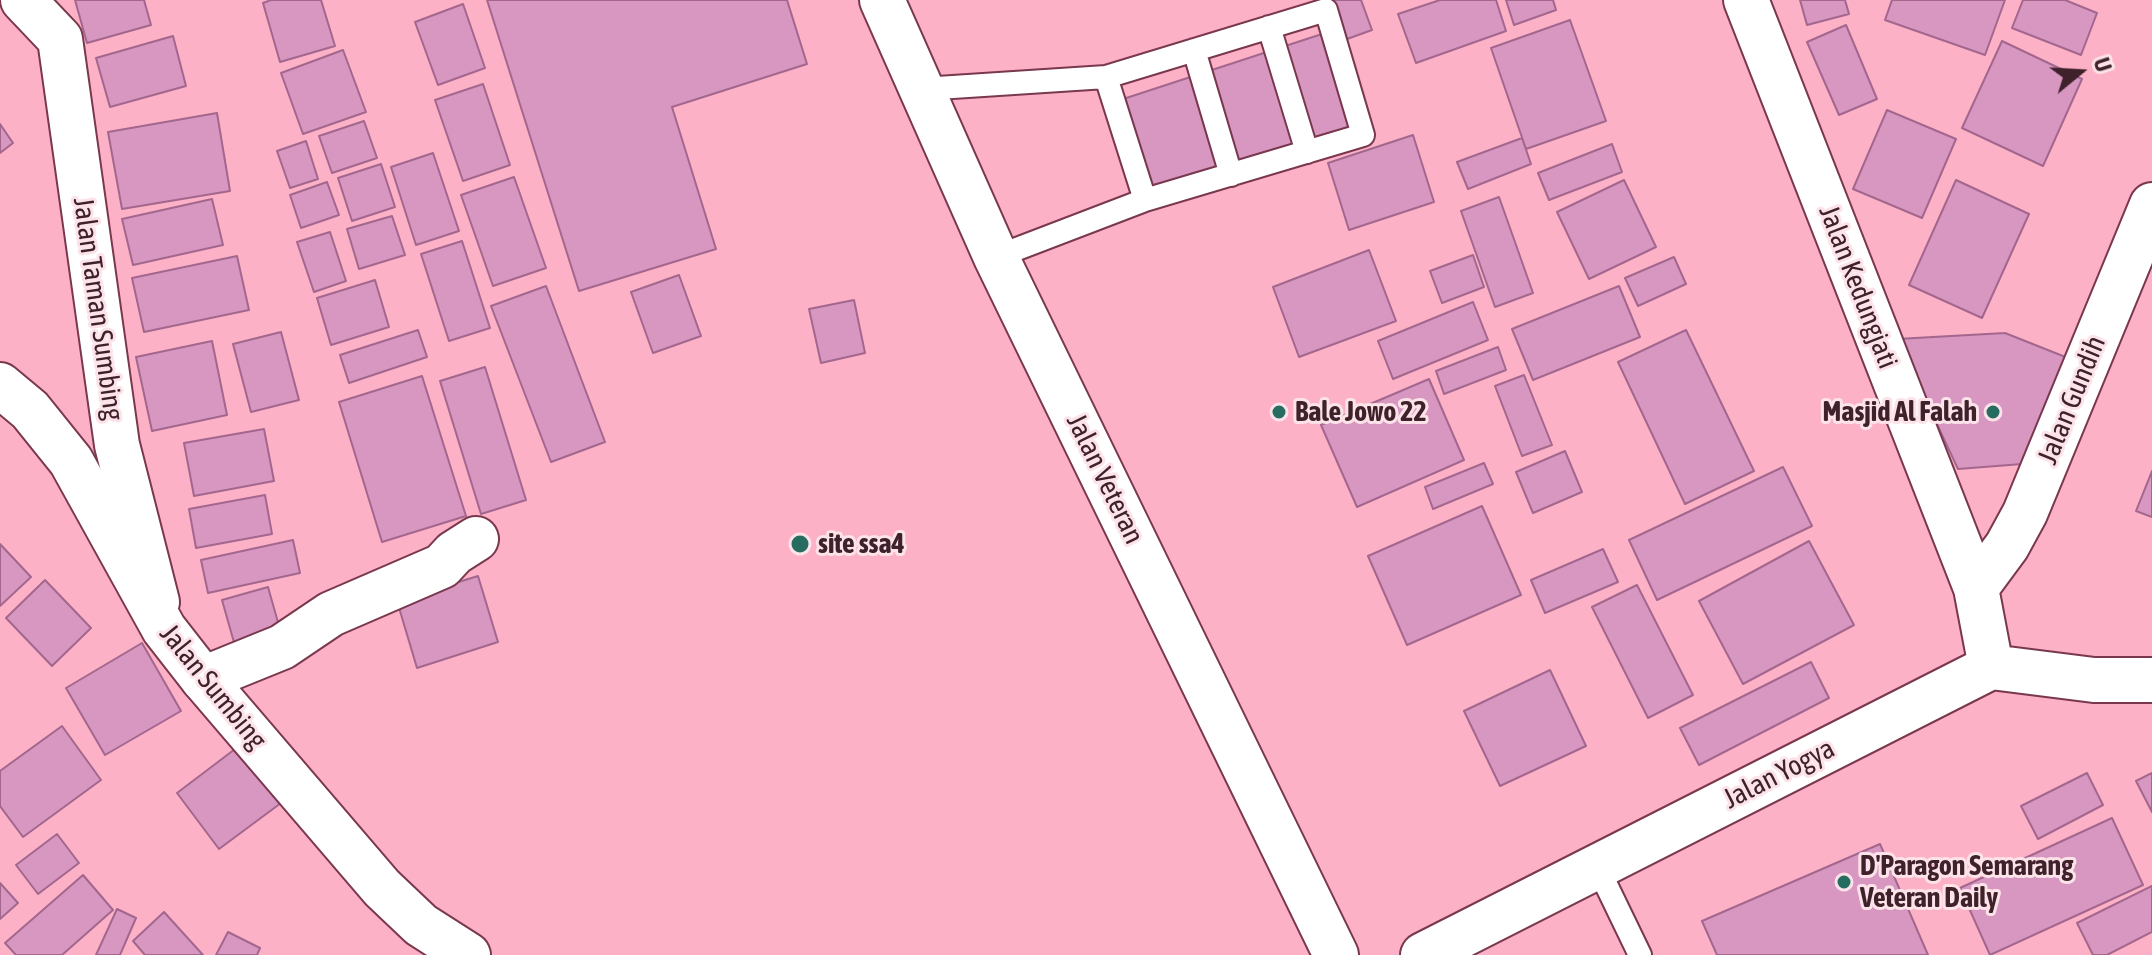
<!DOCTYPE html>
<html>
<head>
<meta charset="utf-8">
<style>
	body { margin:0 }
	#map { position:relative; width:2152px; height:955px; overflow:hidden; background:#fdb1c6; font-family:"Asap Condensed",sans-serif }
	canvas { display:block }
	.north { position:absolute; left:2040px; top:32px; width:80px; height:80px; -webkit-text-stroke:6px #fce3e9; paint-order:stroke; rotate:72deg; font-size:22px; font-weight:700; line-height:32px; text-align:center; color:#3e212a }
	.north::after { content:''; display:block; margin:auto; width:28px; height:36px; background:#3e212a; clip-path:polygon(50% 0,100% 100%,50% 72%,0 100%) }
</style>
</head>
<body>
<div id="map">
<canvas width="2152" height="955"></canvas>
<div class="north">U</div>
</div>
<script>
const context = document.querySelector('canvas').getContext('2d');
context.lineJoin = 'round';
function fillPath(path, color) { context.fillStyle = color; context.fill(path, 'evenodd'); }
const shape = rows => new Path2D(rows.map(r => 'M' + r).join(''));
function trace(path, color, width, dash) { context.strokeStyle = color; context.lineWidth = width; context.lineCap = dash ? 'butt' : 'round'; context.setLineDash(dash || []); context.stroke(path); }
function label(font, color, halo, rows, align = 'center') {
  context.font = font + ' "Asap Condensed",sans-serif'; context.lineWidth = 6; context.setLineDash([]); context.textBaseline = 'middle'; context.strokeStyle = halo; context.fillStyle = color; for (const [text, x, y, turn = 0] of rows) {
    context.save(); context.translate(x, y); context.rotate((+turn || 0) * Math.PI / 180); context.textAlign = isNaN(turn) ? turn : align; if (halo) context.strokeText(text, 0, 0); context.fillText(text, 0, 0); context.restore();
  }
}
const building = shape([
	[75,0,144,0,151,25,87,43,75,0],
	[271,0,321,0,335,46,280,62,263,3,271,0],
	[487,0,787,0,807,64,672,107,716,249,579,291,487,0],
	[1332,0,1361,0,1372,30,1347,39,1332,0],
	[1440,0,1496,0,1506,31,1416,63,1398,14,1440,0],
	[1506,0,1553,0,1556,10,1514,25,1506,0],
	[1800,0,1845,0,1849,14,1807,25,1800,0],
	[1892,0,2005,0,1985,55,1885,20,1892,0],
	[2023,0,2065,0,2097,13,2081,55,2012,28,2023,0],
	[463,4,485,68,438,85,415,22,463,4],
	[1570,20,1606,121,1526,149,1491,48,1570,20],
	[1846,25,1877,99,1839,115,1807,42,1846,25],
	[1322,34,1354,131,1142,194,1114,102,1322,34],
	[173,36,186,86,110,107,96,58,173,36],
	[2002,41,2082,79,2043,166,1962,128,2002,41],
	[343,50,366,112,303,134,281,73,343,50],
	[483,84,510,165,463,181,435,100,483,84],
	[1887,110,1956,139,1922,218,1853,189,1887,110],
	[217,113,230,191,122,209,108,132,217,113],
	[364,121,377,158,332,173,319,136,364,121],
	[0,124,13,143,0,153,0,124],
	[1413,135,1434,202,1349,230,1328,163,1413,135],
	[1522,138,1531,164,1468,189,1457,162,1522,138],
	[306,141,318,179,290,188,277,151,306,141],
	[1612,144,1622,172,1549,200,1538,173,1612,144],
	[433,153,459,231,416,245,391,167,433,153],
	[381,164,395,207,352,221,338,178,381,164],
	[514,177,546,268,493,286,461,195,514,177],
	[1624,180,1656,247,1589,279,1557,212,1624,180],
	[1956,180,2029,214,1982,318,1909,285,1956,180],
	[327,182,339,215,301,228,290,195,327,182],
	[1499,197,1533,293,1495,307,1461,211,1499,197],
	[212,199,223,245,133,265,122,219,212,199],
	[392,216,405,255,359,269,347,229,392,216],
	[330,232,346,281,314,292,297,242,330,232],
	[462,241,490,328,449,341,421,254,462,241],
	[1369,250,1396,321,1299,357,1273,287,1369,250],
	[1473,255,1484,287,1442,303,1430,271,1473,255],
	[237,256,249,310,144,332,132,278,237,256],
	[1674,257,1686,284,1638,306,1625,278,1674,257],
	[679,275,701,336,653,353,631,292,679,275],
	[375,280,389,327,331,345,317,298,375,280],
	[546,286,605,442,551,462,491,306,546,286],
	[1619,286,1640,337,1533,380,1512,329,1619,286],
	[854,300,865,353,821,363,809,309,854,300],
	[1473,302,1488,340,1393,379,1378,341,1473,302],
	[418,330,427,357,349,383,340,355,418,330],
	[1686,330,1754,471,1685,504,1618,362,1686,330],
	[281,332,299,400,251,412,233,344,281,332],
	[2005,333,2073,360,2035,463,1958,469,1897,339,2005,333],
	[212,341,227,415,152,431,136,357,212,341],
	[1498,347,1506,370,1444,394,1436,371,1498,347],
	[485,367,526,500,481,514,440,381,485,367],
	[1524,375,1552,445,1522,456,1495,386,1524,375],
	[422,376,466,516,382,542,339,402,422,376],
	[1429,379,1464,460,1357,507,1321,425,1429,379],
	[264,429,274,481,194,496,184,443,264,429],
	[1565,451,1582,492,1533,513,1516,472,1565,451],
	[1484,463,1493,484,1433,509,1425,487,1484,463],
	[1783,467,1812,526,1657,600,1629,540,1783,467],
	[2152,471,2152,517,2136,511,2152,471],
	[265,495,272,534,196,548,189,509,265,495],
	[1482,506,1521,595,1407,645,1368,556,1482,506],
	[293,540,300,573,208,593,201,560,293,540],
	[1809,541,1854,625,1743,684,1699,601,1809,541],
	[0,544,31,577,0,606,0,544],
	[1603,549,1618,582,1545,613,1531,580,1603,549],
	[478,576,498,642,417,668,397,601,478,576],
	[45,580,91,628,52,666,6,618,45,580],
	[1637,585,1693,695,1648,718,1592,607,1637,585],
	[268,587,283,640,237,653,222,600,268,587],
	[142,643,181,711,105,755,66,688,142,643],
	[1811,662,1829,698,1699,765,1680,728,1811,662],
	[1550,670,1586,746,1500,786,1464,711,1550,670],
	[62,726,101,780,23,837,0,806,0,771,62,726],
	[239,746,281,803,219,849,177,793,239,746],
	[2087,773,2103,805,2038,839,2021,806,2087,773],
	[2152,773,2152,812,2136,781,2152,773],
	[2112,818,2143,885,1990,955,1960,888,2112,818],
	[57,834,79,863,38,894,16,865,57,834],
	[1880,844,1928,955,1717,955,1702,921,1880,844],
	[83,875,113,910,62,955,16,955,5,943,83,875],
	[0,883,18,903,0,919,0,883],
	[2152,886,2152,932,2107,955,2093,955,2077,923,2152,886],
	[117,909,136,918,120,955,96,955,117,909],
	[164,912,203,955,145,955,133,941,164,912],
	[228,932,260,948,257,955,216,955,228,932]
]);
const lane = shape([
	[1269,27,1307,152],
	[1194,50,1231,175],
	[1106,77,1145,200],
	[922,89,1106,77,1326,10,1363,135,1145,200,996,257],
	[1597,866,1640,955]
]);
const street = shape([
	[23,0,60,39,117,445,157,602],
	[1746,0,1976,588,1991,667],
	[1976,588,2007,546,2025,513,2152,205],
	[203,679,282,647,331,614,442,566,454,553,476,539],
	[1423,955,1991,667,2094,680,2152,680]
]);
const secondary = shape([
	[882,0,996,257,1336,955],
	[0,385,30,410,71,461,164,629,203,679,382,888,421,925,468,955]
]);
const markers = [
	[1279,412,8,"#266c61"],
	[1993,412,8,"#266c61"],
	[800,544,10,"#266c61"],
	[1844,882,8,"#266c61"]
];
const streetNames = [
	["Jalan Kedungjati",1858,287,69],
	["Jalan Taman Sumbing",98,309,82],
	["Jalan Gundih",2072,400,-68],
	["Jalan Veteran",1105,479,64],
	["Jalan Sumbing",213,687,51],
	["Jalan Yogya",1779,774,-27]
];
const poiNames = [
	["Bale Jowo 22",1295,412],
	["Masjid Al Falah",1977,412,"right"],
	["site ssa4",818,544],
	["D'Paragon Semarang",1860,866],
	["Veteran Daily",1860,898]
];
fillPath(building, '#d797c0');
trace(building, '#a3678e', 2);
trace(lane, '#79384d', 26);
trace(street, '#79384d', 48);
trace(secondary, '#79384d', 48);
trace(lane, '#fff', 22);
trace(street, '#fff', 44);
trace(secondary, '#fff', 44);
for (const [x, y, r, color] of markers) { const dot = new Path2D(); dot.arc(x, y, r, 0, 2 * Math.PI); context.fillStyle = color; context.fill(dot); trace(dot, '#fce3e9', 3); }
label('28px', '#3e212a', '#fce3e9', streetNames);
label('bold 28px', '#3e212a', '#fce3e9', poiNames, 'left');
</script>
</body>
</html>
